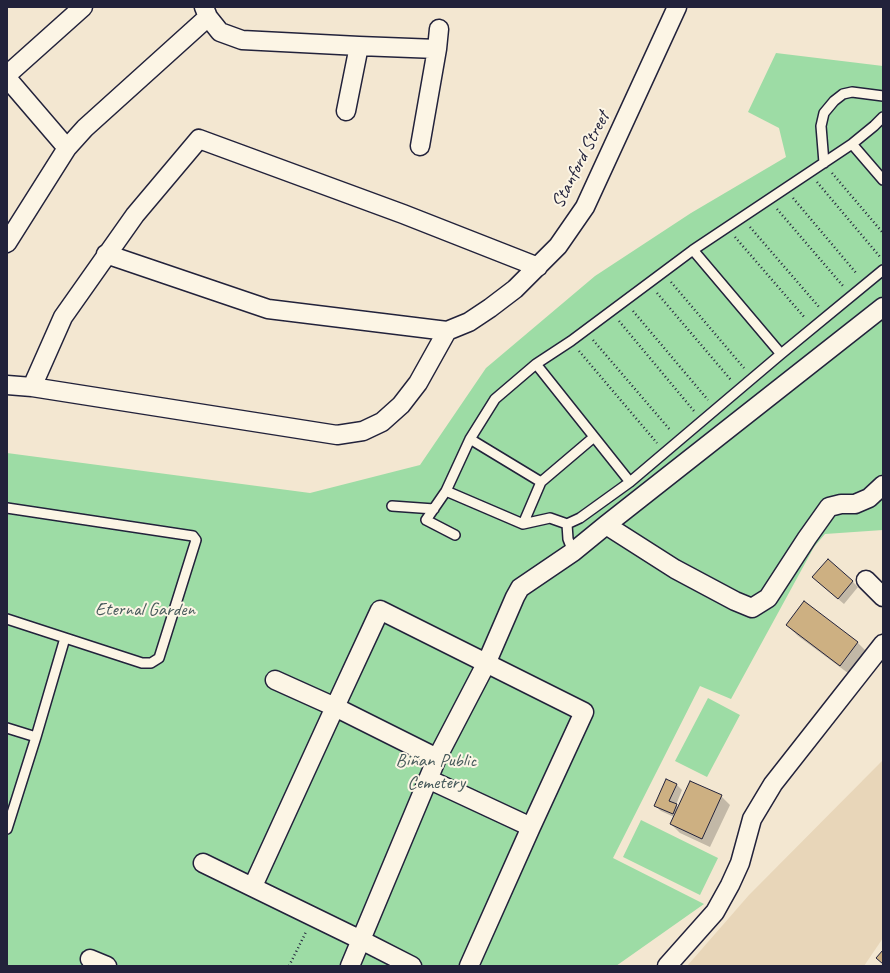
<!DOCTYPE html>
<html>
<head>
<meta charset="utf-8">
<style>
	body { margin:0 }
	#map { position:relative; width:890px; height:973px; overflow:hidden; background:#f3e7d1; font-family:Caveat,sans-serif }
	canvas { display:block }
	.frame { position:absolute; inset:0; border:8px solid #22223b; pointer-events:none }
</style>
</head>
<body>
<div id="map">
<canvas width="890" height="973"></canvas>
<div class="frame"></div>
</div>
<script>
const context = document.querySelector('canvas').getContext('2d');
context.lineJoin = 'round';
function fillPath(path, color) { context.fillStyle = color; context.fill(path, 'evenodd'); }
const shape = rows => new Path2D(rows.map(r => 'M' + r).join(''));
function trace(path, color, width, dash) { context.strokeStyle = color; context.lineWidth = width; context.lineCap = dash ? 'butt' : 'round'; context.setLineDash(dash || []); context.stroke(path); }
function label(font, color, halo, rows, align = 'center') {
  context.font = font + ' Caveat,sans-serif'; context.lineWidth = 4; context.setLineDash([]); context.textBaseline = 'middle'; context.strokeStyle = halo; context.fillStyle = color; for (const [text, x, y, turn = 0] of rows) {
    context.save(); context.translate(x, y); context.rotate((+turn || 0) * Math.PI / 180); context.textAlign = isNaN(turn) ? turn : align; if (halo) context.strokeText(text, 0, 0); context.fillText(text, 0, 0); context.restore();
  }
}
const built = shape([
	[883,760,883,938,864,966,687,966,749,895]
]);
const green = shape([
	[776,53,883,66,883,530,825,534,814,547,731,699,700,686,613,858,704,904,616,966,7,966,7,453,310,493,420,465,486,368,595,276,691,213,786,157,779,128,748,112],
	[708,698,740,715,707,777,675,761],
	[641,820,718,858,700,895,623,857]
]);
const shadow = shape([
	[852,581,858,587,844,604,819,583],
	[787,625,857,642,869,654,852,676,798,636],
	[677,785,682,790,676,805,679,808,721,796,730,805,710,847,680,833,671,824,674,817,661,811,655,806]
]);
const building = shape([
	[828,559,853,581,838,599,812,577,828,559],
	[804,601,858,642,840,666,786,625,804,601],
	[666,779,677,784,669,801,677,804,673,814,654,806,666,779],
	[690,781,722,795,702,839,670,824,690,781],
	[883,950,883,964,876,958,883,950]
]);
const path = shape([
	[832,173,883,233],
	[817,182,881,258],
	[793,198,857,274],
	[777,209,843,286],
	[750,227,819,307],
	[735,237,805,318],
	[671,282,744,368],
	[657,293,731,380],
	[633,311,708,400],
	[619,321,694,411],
	[593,340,671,431],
	[579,351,657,443],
	[289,966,306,932]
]);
const lane = shape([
	[852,144,883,180],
	[824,163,821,126,824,113,834,101,843,94,852,92,883,96],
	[693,250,781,354],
	[536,364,495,399,470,439,446,491,523,524,550,518,567,524,568,539,573,552],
	[470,439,541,482],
	[630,482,536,364,571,341,693,250,852,144,874,126,883,117],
	[446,491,426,520,455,535],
	[392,506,434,509],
	[7,508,193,536,196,540,159,658,151,663,142,663,7,619],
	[523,524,541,482,594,437],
	[567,524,580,518,630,482,781,354,883,270],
	[7,728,36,737],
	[7,829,36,737,65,638]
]);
const street = shape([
	[204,7,208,17,220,32,242,40,359,46,437,49],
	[7,75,83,7],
	[7,78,67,148],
	[346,111,359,46],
	[420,146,437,49,439,29],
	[7,243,67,148,85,128,208,17],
	[106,254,268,309,447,331],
	[447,331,469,322,490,308,515,289,558,246,585,207,677,7],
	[7,385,32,387,337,435,363,431,382,422,401,405,418,383,447,331],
	[32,387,63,317,135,215,199,139,403,214,538,267],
	[606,525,675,569,735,601,752,608,768,598,807,538,829,507,841,504,855,504,869,498,883,485],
	[866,580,883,597],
	[275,680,335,707,437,758],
	[428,779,531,827],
	[203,863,361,940,412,966],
	[253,886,335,707,380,610,584,712,531,827,469,966],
	[90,959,107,966],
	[350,966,437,758,486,664,515,597,520,588,573,552,606,525,883,307],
	[667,966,715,912,730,885,740,863,752,819,773,784,883,644]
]);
const streetNames = [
	["Stanford Street",581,160,-63]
];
const parkNames = [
	["Eternal Garden",145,610],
	["Biñan Public",436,761],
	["Cemetery",436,783]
];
fillPath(built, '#e8d6b9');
fillPath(green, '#9ddca5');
fillPath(shadow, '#0003');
fillPath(building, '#cdb082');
trace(building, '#22223b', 1);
trace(lane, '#22223b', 12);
trace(street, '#22223b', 21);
trace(path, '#22223b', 2.5, [1, 3]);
trace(lane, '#fcf5e5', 9);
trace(street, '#fcf5e5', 18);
label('19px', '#22223b', '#fcf5e5', streetNames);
label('19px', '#475a5b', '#fcf5e5', parkNames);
</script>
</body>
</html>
